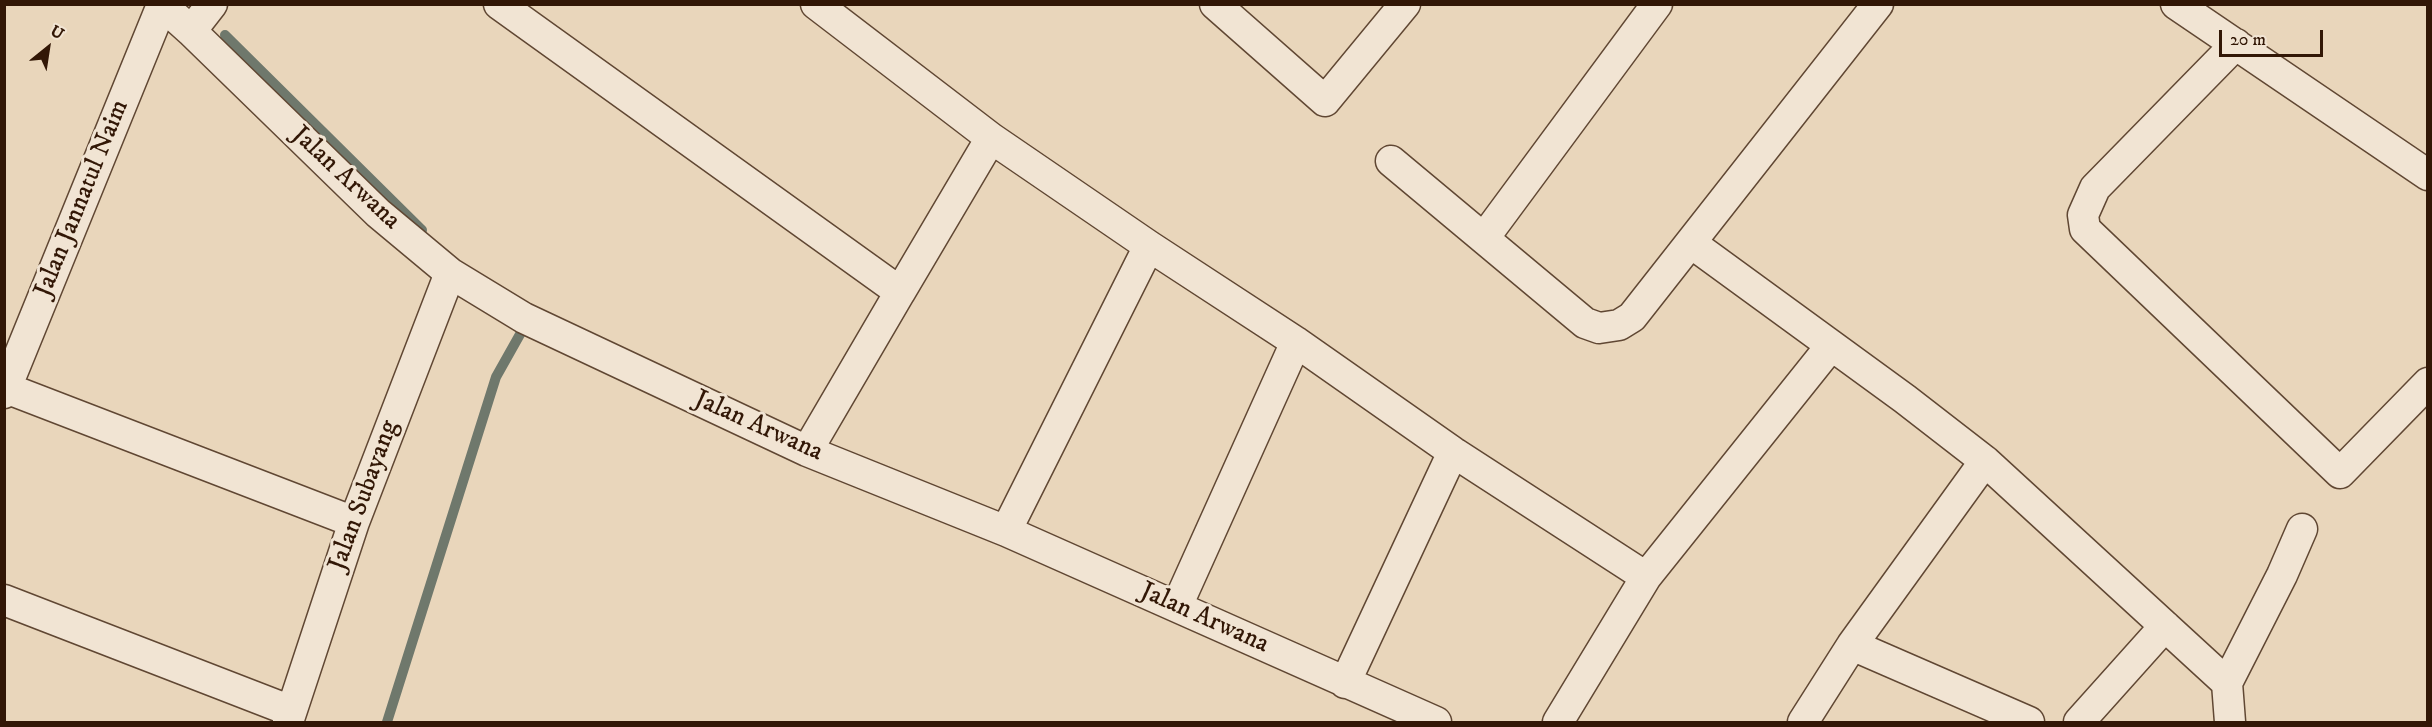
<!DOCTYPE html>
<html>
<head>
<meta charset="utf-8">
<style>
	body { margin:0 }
	#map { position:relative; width:2432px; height:727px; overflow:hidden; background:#e9d6bb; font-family:"IM FELL DW Pica",serif }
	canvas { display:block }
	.frame { position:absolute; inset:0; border:6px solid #321706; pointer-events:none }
	.north { position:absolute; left:18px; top:18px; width:60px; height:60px; -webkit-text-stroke:4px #f1e4d3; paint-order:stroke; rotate:30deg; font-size:16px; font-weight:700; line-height:24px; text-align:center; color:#321706 }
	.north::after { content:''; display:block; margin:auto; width:21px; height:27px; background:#321706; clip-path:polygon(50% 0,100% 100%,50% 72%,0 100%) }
	.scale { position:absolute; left:2219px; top:30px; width:104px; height:27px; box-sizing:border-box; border:3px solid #321706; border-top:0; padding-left:8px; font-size:18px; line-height:21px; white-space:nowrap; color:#321706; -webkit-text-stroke:4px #f1e4d3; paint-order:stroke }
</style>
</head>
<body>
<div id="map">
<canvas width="2432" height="727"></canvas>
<div class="frame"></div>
<div class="north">U</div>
<div class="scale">20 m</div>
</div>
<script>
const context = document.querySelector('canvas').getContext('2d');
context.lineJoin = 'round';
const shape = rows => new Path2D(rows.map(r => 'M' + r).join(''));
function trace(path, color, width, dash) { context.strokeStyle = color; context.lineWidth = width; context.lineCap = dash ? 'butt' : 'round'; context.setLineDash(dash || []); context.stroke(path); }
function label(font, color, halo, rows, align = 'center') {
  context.font = font + ' "IM FELL DW Pica",serif'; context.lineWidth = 6; context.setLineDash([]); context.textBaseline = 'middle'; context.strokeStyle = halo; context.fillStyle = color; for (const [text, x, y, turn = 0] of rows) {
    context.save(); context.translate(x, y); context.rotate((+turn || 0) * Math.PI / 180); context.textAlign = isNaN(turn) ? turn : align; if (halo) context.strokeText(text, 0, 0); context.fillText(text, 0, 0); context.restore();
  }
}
const stream = shape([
	[225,35,422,230],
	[387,722,496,377,523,329,531,332]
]);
const street = shape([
	[161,4,191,31,378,213,450,273,524,318,807,451,1006,531,1436,722],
	[499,4,900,292,991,138],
	[816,4,991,138,1149,246,1296,342,1453,452,1646,577],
	[1215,4,1325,101,1405,4],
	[2176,4,2428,175],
	[191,31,212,4],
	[2236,44,2095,188,2083,215,2085,229,2340,473,2428,383],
	[1391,161,1585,323,1599,328,1619,325,1632,317,1878,4],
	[1484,238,1657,4],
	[1691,243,1905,399,1985,461,2227,683,2230,722],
	[6,388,354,522],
	[4,393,162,5],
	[807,451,900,292],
	[1985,461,1852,645,2029,722],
	[1006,531,1149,246],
	[4,600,291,711],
	[1177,606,1296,342],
	[1345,683,1453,452],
	[2227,683,2282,575,2302,529],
	[288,722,354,522,450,273],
	[1558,722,1646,577,1830,347],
	[1803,722,1852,645],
	[2079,722,2165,626]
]);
const streetNames = [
	["Jalan Arwana",345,179,43],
	["Jalan Jannatul Naim",83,199,-68],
	["Jalan Arwana",758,427,24],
	["Jalan Subayang",365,496,-70],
	["Jalan Arwana",1204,619,24]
];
trace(stream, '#6f786c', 10);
trace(street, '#604733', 33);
trace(street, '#f1e4d3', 30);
label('26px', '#321706', '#f1e4d3', streetNames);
</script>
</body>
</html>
